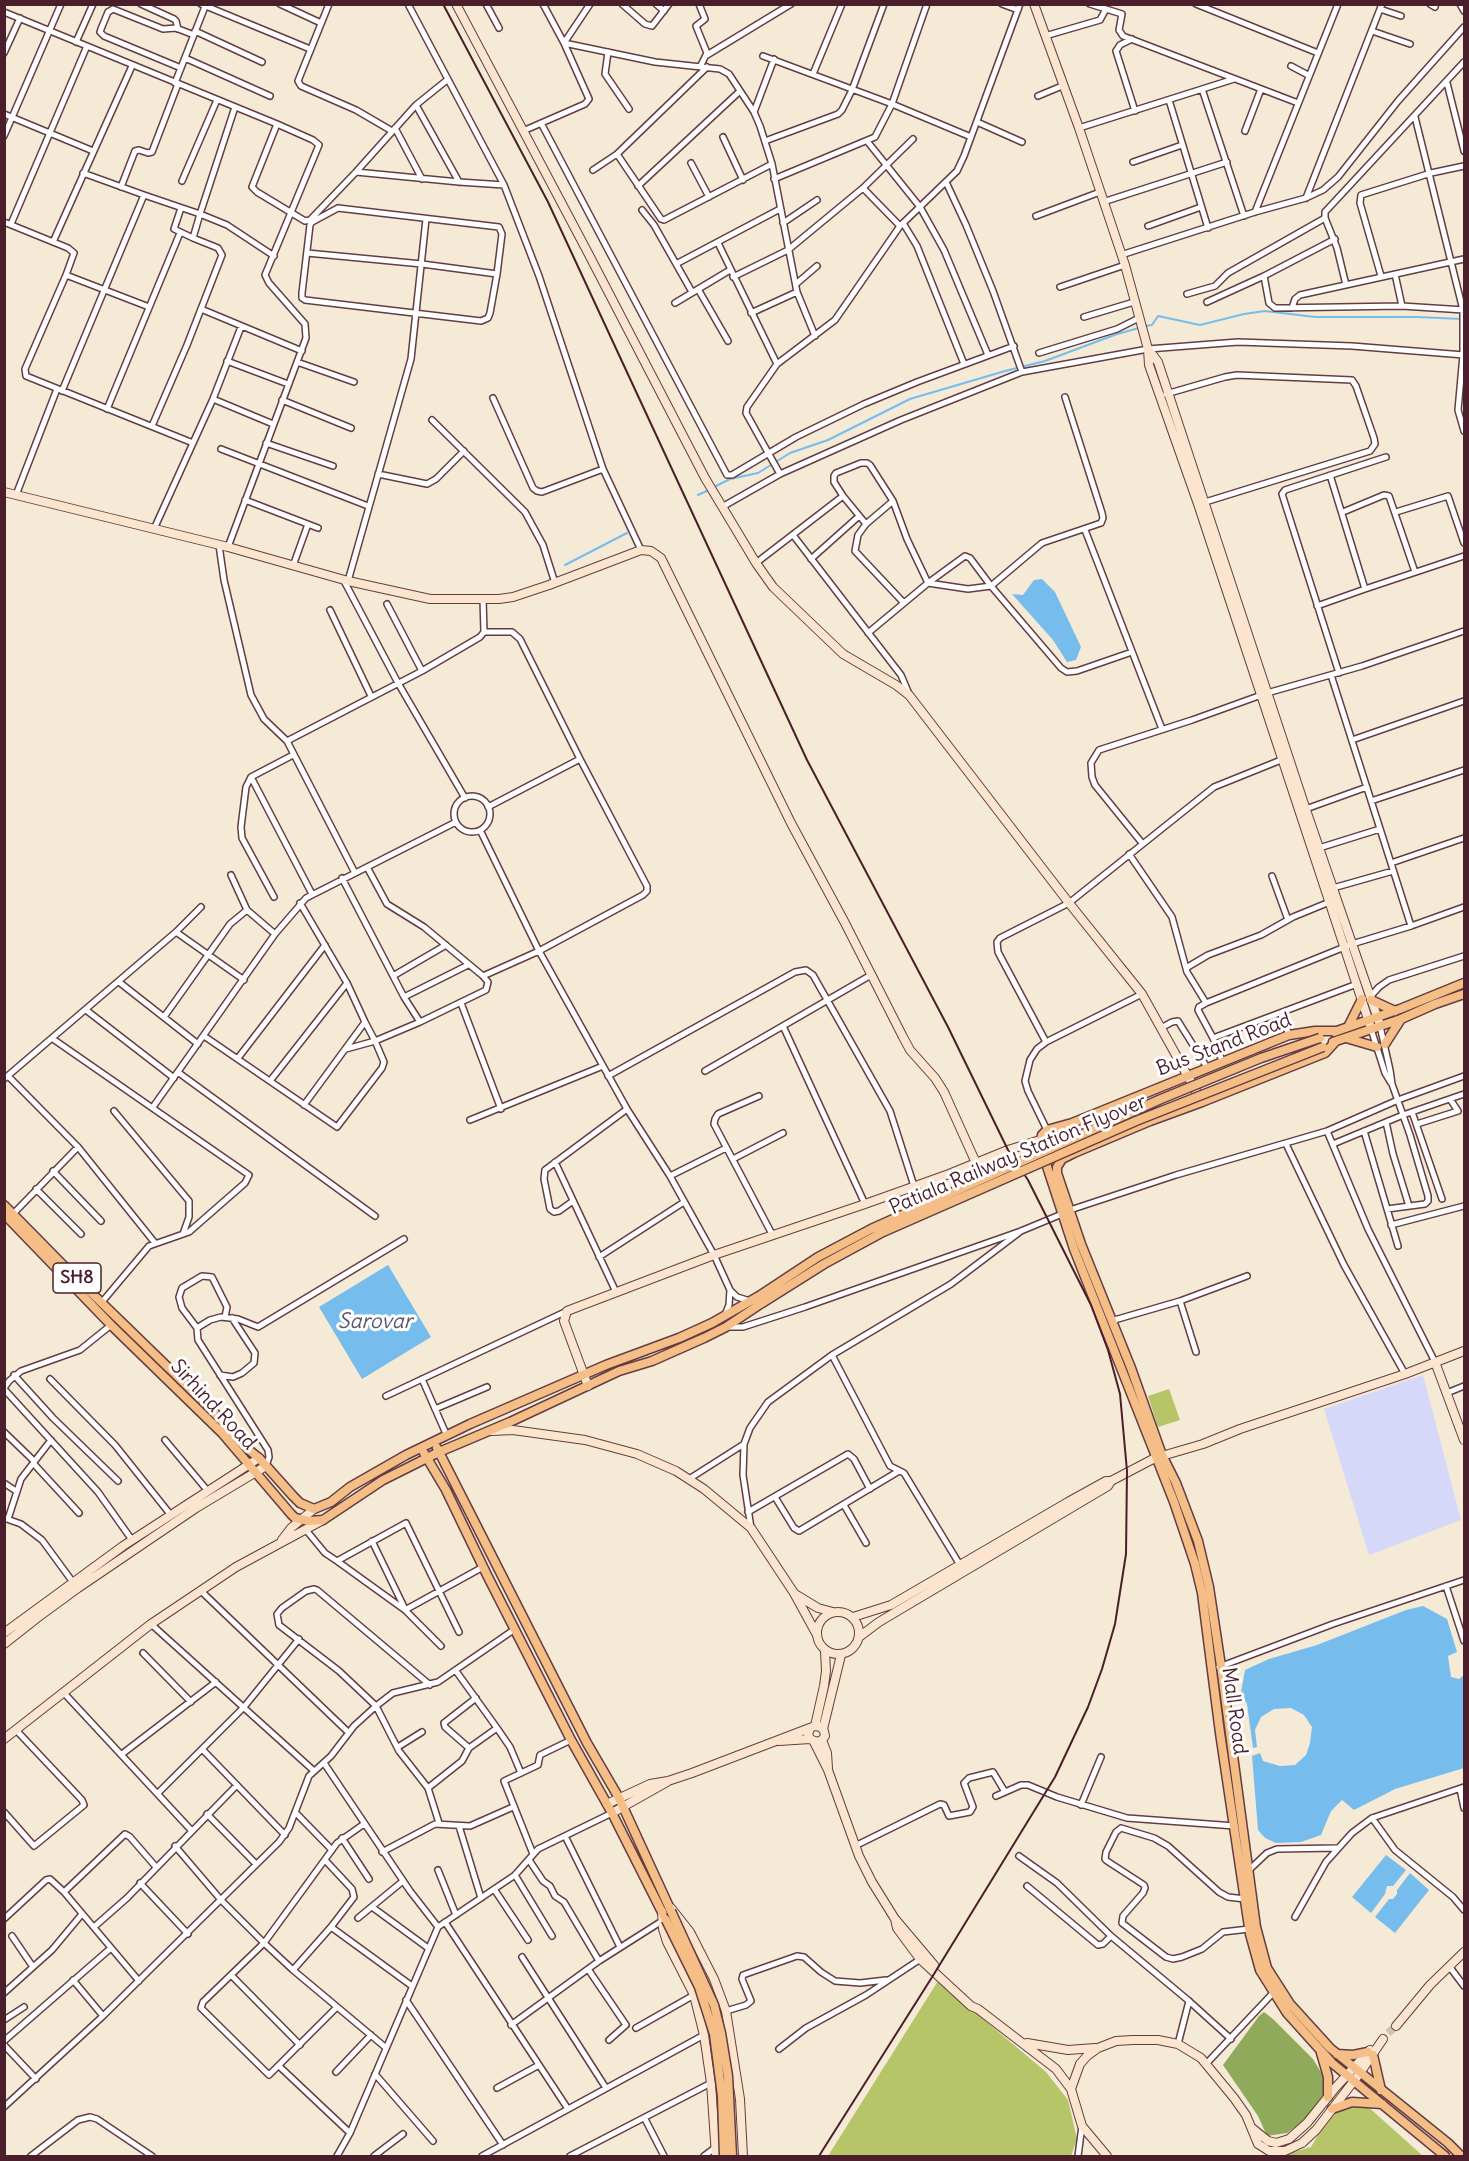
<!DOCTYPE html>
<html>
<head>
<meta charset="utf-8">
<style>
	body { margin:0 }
	#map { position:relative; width:1469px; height:2161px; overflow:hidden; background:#f4ead5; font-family:Delius,sans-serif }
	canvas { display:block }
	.frame { position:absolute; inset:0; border:6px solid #4a1f2b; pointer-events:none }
</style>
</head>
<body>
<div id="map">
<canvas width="1469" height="2161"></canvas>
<div class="frame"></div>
</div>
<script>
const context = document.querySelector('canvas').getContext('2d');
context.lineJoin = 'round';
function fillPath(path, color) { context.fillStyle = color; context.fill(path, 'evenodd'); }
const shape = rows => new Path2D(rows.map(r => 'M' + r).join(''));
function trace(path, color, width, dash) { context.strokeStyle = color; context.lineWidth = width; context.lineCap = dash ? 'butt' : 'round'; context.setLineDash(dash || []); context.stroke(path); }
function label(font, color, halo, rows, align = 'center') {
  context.font = font + ' Delius,sans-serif'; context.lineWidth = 6; context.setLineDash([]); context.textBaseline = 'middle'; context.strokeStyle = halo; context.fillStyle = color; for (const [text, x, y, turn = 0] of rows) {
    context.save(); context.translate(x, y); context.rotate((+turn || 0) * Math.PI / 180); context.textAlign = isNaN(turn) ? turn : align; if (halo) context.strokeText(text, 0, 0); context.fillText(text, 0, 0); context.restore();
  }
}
const built = shape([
	[1423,1375,1461,1520,1369,1555,1324,1409]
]);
const green = shape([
	[1169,1389,1180,1420,1158,1427,1148,1396],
	[938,1981,1046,2072,1068,2100,1077,2139,1071,2156,828,2156],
	[1366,2105,1423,2156,1280,2156,1311,2147,1330,2115,1342,2107]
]);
const forest = shape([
	[1264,2012,1273,2019,1313,2059,1325,2079,1325,2093,1305,2120,1287,2133,1267,2136,1258,2116,1223,2065,1259,2016]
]);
const water = shape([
	[1042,579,1055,592,1081,647,1076,660,1067,662,1053,640,1012,594,1023,595,1034,580],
	[388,1265,431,1337,362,1379,319,1307],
	[1423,1606,1447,1619,1457,1652,1448,1656,1451,1677,1459,1679,1464,1675,1464,1768,1395,1789,1354,1810,1342,1800,1331,1811,1321,1835,1301,1842,1276,1843,1265,1838,1258,1830,1252,1756,1260,1753,1263,1761,1280,1766,1295,1765,1306,1755,1310,1743,1312,1727,1304,1715,1291,1708,1274,1709,1261,1717,1255,1730,1257,1747,1253,1748,1247,1704,1241,1693,1245,1670,1269,1659,1317,1645,1406,1610],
	[1386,1855,1406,1870,1393,1886,1387,1886,1385,1894,1371,1913,1352,1897],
	[1410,1873,1429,1890,1395,1933,1375,1917,1389,1899,1393,1899,1397,1894,1397,1890]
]);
const stream = shape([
	[1145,326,1152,325,1158,316,1200,325,1244,314,1265,311,1315,317,1417,317,1462,319],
	[714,487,730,479,758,473,790,453,828,440,910,399,1005,371,1045,361,1117,334,1139,328],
	[698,495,709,490],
	[565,565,627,533]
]);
const secondaryTunnel = shape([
	[1388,2033,1396,2026]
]);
const street = shape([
	[141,4,174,19,176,21,178,29],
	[201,4,310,49],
	[280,4,321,23],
	[329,4,298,81,301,86,356,110,392,131],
	[408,4,504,185,539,276,603,469,641,550],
	[486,4,499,28],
	[590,4,564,43,655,62,720,69,729,74,754,112,760,126,772,164,797,292,815,336],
	[622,4,645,24,652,26,669,4],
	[656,4,664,11],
	[699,4,705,19,696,26,707,53,700,67],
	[1002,4,1018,10],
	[1090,4,1122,14,1119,30,1123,36,1298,103],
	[1196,4,1318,53],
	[1430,4,1435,7],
	[1460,4,1464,11],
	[1380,9,1401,16],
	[4,12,277,124,313,140,319,145,265,275,269,283,305,324,306,338,228,547],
	[195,31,262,62],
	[1372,31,1410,44],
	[1045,36,1100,20,1106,9],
	[1132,39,1120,45,1116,51,1135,111],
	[76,42,93,4],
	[608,52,605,74,629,109],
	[4,53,20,18],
	[707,55,791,4],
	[763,56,892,104,971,137],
	[185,58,270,96],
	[1291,66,1308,75],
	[181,68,104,36,100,32,101,29,108,12,113,9,163,29,176,28,194,35],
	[813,74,842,4],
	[175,83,206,4],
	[1447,83,1464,151],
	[1202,89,1244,216],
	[1038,96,1062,86],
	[1169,100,1208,228],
	[416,105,459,182],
	[235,107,200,214,227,225,274,256],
	[754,112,774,59],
	[4,114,93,151],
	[1415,117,1463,310,1463,355,1458,410,1464,431],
	[977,122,1022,142],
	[541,123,727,475,732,475,796,437,864,404,917,382,1014,346],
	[277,124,252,187,257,192,305,221,310,220,356,172,416,105,447,80],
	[395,128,422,179],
	[1079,128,1234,79],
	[523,131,585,104,589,99,564,43,543,4],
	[1245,131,1261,89],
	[4,136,61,4],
	[723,137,743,180],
	[765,141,838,114,842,110,852,90,884,4],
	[867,141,920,207,944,250,988,355],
	[617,154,661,219,664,220,772,164],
	[1133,162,1182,145],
	[691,163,709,197],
	[593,170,617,154,707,67],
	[356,172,459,182,504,185],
	[83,173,144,195,200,214,193,238,218,248,222,255,187,345,152,426],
	[774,179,875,137,892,104,927,4],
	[182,181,217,100],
	[946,182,966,225,993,291,1022,372],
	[638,186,740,91],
	[121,187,135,151,139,150,148,153,152,152,178,84],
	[863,188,900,226],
	[1306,198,1382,4],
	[1103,202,1227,162],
	[181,208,174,229,193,238],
	[338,208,499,227,502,234,497,274,490,313,488,318,481,321,305,300,302,298,302,293,310,225,312,222,338,208],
	[642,210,654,225,692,292],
	[1255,212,1338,4],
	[1036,216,1100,192],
	[4,222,68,248,74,253,66,275,25,369,26,376,193,443],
	[783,223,817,200],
	[903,223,917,246,964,364],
	[11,224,87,46],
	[1148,226,1201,207],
	[53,242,132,66],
	[718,243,777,364],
	[307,253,422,264,497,274],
	[1121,255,1255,212,1306,198,1323,190,1338,177,1398,101,1464,27],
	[676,264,780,209],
	[1395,274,1402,306],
	[66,275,149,307],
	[1264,276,1269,303,1275,308,1402,306,1464,310],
	[1381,276,1360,203,1361,195,1431,173,1464,166],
	[733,277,788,250,863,188,913,139],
	[796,284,817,266],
	[1346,285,1337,248,1325,218,1325,212,1464,62],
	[1060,287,1125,265],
	[698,289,728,341],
	[1187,294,1215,286,1228,273,1325,218],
	[1207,302,1264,276,1335,239],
	[675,303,730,270],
	[1292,308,1295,299,1300,295,1464,259],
	[201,309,302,351],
	[751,313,797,292],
	[1084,317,1134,302],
	[1039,353,1117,329,1139,318],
	[227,361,288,384],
	[297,362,354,382],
	[62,391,144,195],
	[1166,394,1225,377,1237,375,1352,380,1356,386,1374,438,1375,444,1370,451,1202,503],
	[493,398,533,488,537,491,542,492,603,469],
	[213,399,273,424],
	[282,400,351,428],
	[107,409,180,233],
	[432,420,525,512,543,545,555,583],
	[266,443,333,466],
	[221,449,368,506],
	[378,474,427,484,436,479,464,451],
	[780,474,746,413,747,407,777,364,835,320,900,226,957,171,964,156,1020,4],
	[16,495,57,389],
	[245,500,318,528],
	[893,501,866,524,843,496,834,482,834,476,836,473,861,463,867,463,870,465,893,501,907,539,928,583,965,556,970,558,991,586,1042,543,1101,523,1103,518,1102,513,1065,397],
	[722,507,780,474,901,420,1022,372,1148,349,1238,342,1352,346,1464,355],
	[1343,512,1384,495,1389,496,1415,572],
	[1396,512,1448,496,1464,543],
	[866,524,858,535,855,551,903,602],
	[154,529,213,399,241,327],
	[1085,530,1162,729],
	[793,535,894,666,901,675,909,694],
	[219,545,224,580,251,695,264,719,287,741],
	[811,559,858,517],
	[756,563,843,496],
	[293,566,308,524],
	[343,579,398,683,465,798],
	[348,581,411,359,426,219],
	[1365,589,1464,556],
	[483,599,484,632,512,632,520,639,580,759,647,886,647,891,643,895,539,951,483,976],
	[387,604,422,671],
	[1317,606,1365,589,1330,475],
	[330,610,371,696],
	[868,633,928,583,968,589,991,586,1061,668,1067,672,1077,671,1132,652],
	[1339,673,1282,494,1285,490,1386,457],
	[1331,675,1411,926,1464,907],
	[1352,740,1464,701],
	[251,777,312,894],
	'454 814a18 18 0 1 1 36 0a18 18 0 1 1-36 0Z',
	[1371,801,1464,770],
	[488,807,580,759],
	[1303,810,1367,787],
	[480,830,539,951,627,1109,670,1176,714,1255,730,1290,737,1297,750,1301],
	[1142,843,1095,785,1092,777,1091,763,1099,750,1192,720,1267,693,1362,666,1464,631],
	[1319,848,1380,829],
	[1129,854,1172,917,1187,972,1206,1003,1199,1007,1198,1010,1213,1038,1223,1063],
	[1391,863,1464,838],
	[355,873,287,741,422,671,480,637,484,632],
	[231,875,247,910,275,934],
	[1272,876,1288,920],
	[342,878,404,997,420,1022],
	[1333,888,1393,871],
	[274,897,242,838,241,827,246,787,251,777,293,755],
	[300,903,347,983,365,1022,304,1105],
	[176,932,244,980],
	[1186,968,1208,955,1261,935,1293,917,1332,901],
	[393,976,446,945],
	[119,982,198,1044],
	[404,997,468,965],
	[1370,997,1379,987,1389,980,1464,956],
	[461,1003,501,1109],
	[1206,1003,1352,944,1411,926],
	[86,1010,174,1078],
	[1281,1014,1289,1035],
	[164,1017,230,924,247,910],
	[783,1026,865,1204],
	[1380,1026,1390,1070,1392,1084,1410,1135,1428,1196,1428,1201,1425,1204,1387,1209],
	[1161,1028,1172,1022,1178,1021,1208,1069],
	[1371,1029,1385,1073,1391,1083],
	[204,1036,337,1127,382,1068,384,1062,375,1041,420,1022,486,990,488,982,483,976,424,927,387,904,367,867],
	[1213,1038,1357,984],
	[53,1039,249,1175,245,1183,189,1232,149,1246,102,1302],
	[1046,1042,1142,994],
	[346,1049,375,1041,365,1022],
	[238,1058,325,945],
	[705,1071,871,975],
	[179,1073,375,1216],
	[8,1076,78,1147],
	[608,1076,795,972,806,970,813,975,890,1111,914,1186],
	[4,1079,176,932,201,907],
	[270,1081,347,983],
	[759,1096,718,1114,715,1119,714,1124,773,1236],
	[153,1107,275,934,306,898,456,822],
	[114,1111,189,1201,189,1217,183,1234],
	[1412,1112,1442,1199],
	[470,1120,603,1066],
	[1386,1122,1393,1154,1409,1206],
	[1417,1124,1458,1111,1450,1099],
	[1047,1130,1028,1091,1025,1081,1030,1060,1037,1049,1046,1042,998,952,997,942,1000,938,1069,903,1214,787,1281,760],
	[1364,1131,1398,1246],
	[1286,1144,1344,1265,1405,1374],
	[1333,1144,1403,1115,1464,1094],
	[733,1159,783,1133],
	[555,1162,616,1292],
	[53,1171,101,1221],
	[670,1176,726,1148],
	[36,1189,81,1234],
	[573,1201,559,1211,554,1212,550,1209,544,1179,545,1170,627,1109],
	[1070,1210,1176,1175,1327,1131],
	[13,1214,78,1147,155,1243],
	[1391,1225,1464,1206],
	[599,1257,684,1202],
	[1180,1301,1196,1352],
	[725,1315,729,1305,730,1290],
	[1111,1321,1180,1301,1247,1276],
	[727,1327,743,1327,805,1307,1021,1231,1062,1214],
	[197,1328,182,1308,179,1297,182,1288,202,1276,212,1277,227,1307,225,1317],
	[832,1355,890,1466,904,1473,960,1565],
	[1435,1362,1368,1229,1327,1131,1398,1100,1464,1076],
	[14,1375,53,1418,118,1481],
	[220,1375,233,1377,242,1373,254,1363,255,1353,232,1318],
	[50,1379,115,1445,170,1514],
	[422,1379,447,1436],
	[4,1388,9,1381,21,1371,80,1350,111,1325],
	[4,1389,98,1492,132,1540],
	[1447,1393,1464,1386],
	[386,1396,567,1311],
	[435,1409,487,1387],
	[4,1432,34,1461],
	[165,1440,207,1490],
	[33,1463,79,1513],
	[266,1466,269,1457,268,1450,198,1340,197,1328,210,1320,221,1317,238,1319,258,1327,404,1239],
	[689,1479,744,1444],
	[4,1483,16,1491],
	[775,1497,794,1528,799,1531,899,1471],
	[844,1505,866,1543],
	[748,1512,848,1454,854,1459,870,1489],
	[4,1518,21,1524,42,1540,75,1585],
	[8,1519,21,1479,51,1440],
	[751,1528,743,1475,744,1444,750,1428,768,1402,832,1355,951,1284,1021,1231],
	[306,1530,325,1553,337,1561],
	[372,1541,405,1609],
	[1446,1586,1464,1641],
	[201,1591,348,1732],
	[405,1610,483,1567],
	[151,1624,313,1770],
	[441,1646,405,1610,337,1561,406,1523,459,1632],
	[143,1653,191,1702],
	[1219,1667,1333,1624,1464,1580],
	[456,1671,497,1728],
	[430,1685,317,1590,314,1589,306,1591,282,1608,277,1614,279,1625,339,1671,376,1706,399,1751,428,1788,439,1823],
	[63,1692,191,1830],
	[398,1747,422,1732],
	[469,1748,445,1727,444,1723,476,1698],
	[202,1749,285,1835],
	[122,1754,216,1682],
	[324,1763,410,1891,438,1927],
	[428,1788,462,1761,469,1748,497,1728,510,1747,521,1773],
	[1460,1789,1464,1808],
	[158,1793,244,1707,299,1639],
	[996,1796,1021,1785,1028,1785,1057,1797,1127,1818,1235,1826],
	[1081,1805,1101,1757],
	[4,1812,34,1846,84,1805,82,1800,16,1730],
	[295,1812,332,1850],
	[207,1814,256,1864],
	[1372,1818,1395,1850,1453,1897,1464,1910],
	[459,1826,481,1898],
	[565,1836,620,1947],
	[342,1838,369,1879],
	[175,1846,221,1900,264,1943,293,1970,385,2047],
	[855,1846,940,1804,944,1805,949,1816,970,1812,973,1807,964,1783,969,1778,993,1772,1005,1792],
	[382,1852,435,1824,470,1826,513,1807],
	[533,1854,504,1781,538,1765,540,1755,571,1740],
	[1019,1856,1057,1883,1111,1936,1189,2001,1231,2039],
	[529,1860,543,1881,550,1886,555,1896,564,1902,599,1961],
	[438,1870,456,1915],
	[1248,1871,1267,1853,1277,1849,1337,1848],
	[515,1875,552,1936],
	[140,1883,188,1934],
	[1027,1886,1098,1945,1103,1944,1111,1936],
	[494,1889,528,1940],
	[64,1892,125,1834,130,1837,156,1867],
	[1245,1899,1228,1897,1219,1892,1168,1846,1154,1838,1121,1828,1116,1832,1106,1852,1105,1859,1107,1861,1144,1885,1145,1888,1143,1893,1123,1916,1122,1923,1166,1957,1173,1959,1182,1957,1202,1949,1223,1932,1249,1929],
	[372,1907,428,1948],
	[1295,1917,1326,1862,1352,1833,1372,1818,1464,1787],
	[358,1918,403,1881],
	[4,1919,46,1880,50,1879,64,1892,139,1981],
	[445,1922,568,2109],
	[94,1927,127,1898,237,1785],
	[331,1927,412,1986],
	[12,1936,33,1967],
	[522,1957,606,2088],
	[1449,1966,1464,1986],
	[588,1969,626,2025,609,2040],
	[293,1970,331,1927,354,1897,352,1889,325,1860],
	[231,1975,300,2045],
	[73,1980,103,2016],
	[4,1993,52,1950,82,1914],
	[406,2000,503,2145],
	[337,2007,269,2075,201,2008,203,2002,264,1943,337,1843,364,1824],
	[726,2011,746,2005,751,2001,742,1979,743,1975,797,1956,804,1957,821,1972,835,1981,860,1983,886,1980],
	[4,2020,24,2007],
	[511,2025,599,1961,662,1921],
	[636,2028,694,1995],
	[4,2041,111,1948],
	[1178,2044,1189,2001],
	[4,2045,36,2079],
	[779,2049,806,2028,866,1995,922,1958],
	[1206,2064,1273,1993],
	[280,2067,350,2133],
	[336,2072,371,2035],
	[375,2074,433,2141],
	[497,2088,539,2065],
	[4,2107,103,2016,279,1842,289,1828,309,1776,331,1756,354,1726,376,1706,393,1693,438,1682,515,1629],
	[645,2119,664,2156],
	[31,2156,78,2120,90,2117,97,2119,152,2156],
	[337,2156,350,2133,438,1927,515,1875,538,1849,612,1813],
	[374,2156,403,2134],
	[482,2156,704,2035],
	[570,2156,711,2083],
	[704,2156,716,2147],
	[1078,2156,1082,2126]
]);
const secondary = shape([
	[456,4,587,251,705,478,756,563,773,587,843,654,896,685,909,695,1069,903,1142,994,1201,1100],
	[1034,4,1079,128,1125,265,1148,349,1149,365,1198,504,1370,1025],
	[1149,350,1158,362,1306,810,1379,1022],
	[4,492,228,547,348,581,430,599,499,599,513,597,549,585,641,550,651,551,661,558,791,823,845,923,903,1037,910,1050,935,1078,944,1092,976,1163],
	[1435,1362,1464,1440],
	[588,1386,564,1321,567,1311,714,1255,865,1204,949,1174,1008,1150,1040,1140],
	[492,1431,513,1430,585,1440,637,1454,676,1471,704,1489,751,1528,794,1593,817,1635],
	[282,1540,291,1528,314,1509],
	[795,1594,818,1608,833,1612],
	'817 1633a21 21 0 1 1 42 0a21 21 0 1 1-42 0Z',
	[853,1617,891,1605,1068,1502,1106,1481,1111,1481],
	[4,1633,123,1546,259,1458],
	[859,1637,879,1622,1108,1486,1111,1481,1155,1458,1203,1444,1240,1429,1405,1374,1464,1351],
	[4,1644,37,1618,78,1588,196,1508,266,1466],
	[815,1726,824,1686,826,1671,825,1651],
	[823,1729,841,1655],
	[4,1739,151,1624,236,1567,323,1520],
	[822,1740,827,1753,828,1768],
	[779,1741,810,1739],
	[814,1742,828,1770,859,1856,872,1882,895,1919,897,1928,920,1959,971,2006,978,2009,1056,2069,1071,2089,1082,2126,1107,2156],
	[607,1804,650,1784,668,1781,692,1773,815,1726,821,1727,824,1731,825,1736,822,1740,817,1742,810,1739,808,1734,810,1729],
	[612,1813,667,1782],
	[671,1908,690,1932,714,1979,726,2011,740,2099,743,2156],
	[662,1912,663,1929,667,1942,694,1995,704,2035,711,2083,716,2156],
	[896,1920,934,1965],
	[1396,2026,1430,1985,1464,1952],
	[1027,2043,1068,2050,1095,2048],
	[1071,2089,1080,2064,1087,2056,1098,2048,1116,2041,1133,2040,1158,2040,1178,2044,1201,2058,1234,2098,1246,2115,1258,2144,1269,2151,1285,2151,1302,2143,1316,2130,1360,2073,1383,2039],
	[1252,2128,1268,2141,1276,2143,1289,2139,1307,2123,1336,2087,1370,2050]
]);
const primary = shape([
	[1371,1000,1395,1011],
	[1348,1027,1362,999],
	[1337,1031,1315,1031,1289,1035,1072,1123,1047,1130,1042,1135,1040,1145,1074,1249,1174,1502,1195,1564,1202,1593,1220,1733,1250,1934,1260,1970,1287,2013,1332,2063,1445,2156],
	[1334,1032,1400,1009,1464,983],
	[1346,1038,1377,1047],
	[1336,1041,1325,1053,1202,1102,1150,1121,1074,1153,1062,1159,1057,1167,1057,1173,1081,1244,1131,1368,1162,1455,1176,1483,1198,1541,1209,1587,1221,1666,1256,1927,1267,1968,1290,2004,1330,2048,1448,2143,1461,2156],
	[1333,1042,1401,1019,1435,1004,1464,994],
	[1385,1044,1401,1019],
	[4,1205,70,1272,212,1410,244,1446,259,1458,293,1496,300,1503,314,1509,331,1502,350,1487,406,1455,470,1424,606,1365,679,1338,712,1323,759,1296],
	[4,1214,111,1325,222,1433,291,1514,295,1518,309,1521,323,1520,383,1480,439,1452,510,1422,619,1371,652,1361,704,1338,726,1327,762,1303],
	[437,1448,587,1743,619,1798,671,1911],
	[424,1453,446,1490,487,1575,571,1740,612,1813,666,1920],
	[1321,2053,1328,2077,1328,2097],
	[1337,2054,1353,2055,1368,2052],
	[1373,2055,1381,2090],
	[1332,2109,1352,2102,1382,2104]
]);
const rail = shape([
	[443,4,548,202,807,760,948,1027,1008,1150,1028,1180,1091,1305,1108,1350,1120,1394,1127,1471,1126,1554,1115,1624,1102,1669,1088,1707,1055,1777,934,1974,819,2156]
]);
const primaryBridge = shape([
	[759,1296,818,1257,871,1229,1161,1099,1261,1058,1320,1038],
	[762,1303,824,1264,883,1232,1136,1121,1323,1047],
	[671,1911,714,2005,721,2033,728,2076,732,2156],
	[666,1920,699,1987,714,2034,722,2096,724,2156]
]);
const shields = [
	[77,1278,48]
];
const shieldNames = [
	["SH8",77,1278]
];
const streetNames = [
	["Bus Stand Road",1224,1045,-21],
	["Patiala Railway Station Flyover",1018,1155,-23],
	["Sirhind Road",213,1405,47],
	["Mall Road",1234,1711,82]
];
const waterNames = [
	["Sarovar",375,1322]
];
fillPath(built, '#d6d8f9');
fillPath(green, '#b6c567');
fillPath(forest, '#90aa5c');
fillPath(water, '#76bdee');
trace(stream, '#76bdee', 2);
trace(secondaryTunnel, '#d2c1b3', 8, [8, 4]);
trace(street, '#643d44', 8);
trace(secondary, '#643d44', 10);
trace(primary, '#643d44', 11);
trace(street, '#fff', 5);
trace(secondary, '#fbe5cf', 8);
trace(primary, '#f6be87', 8);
trace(rail, '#4a1f2b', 2);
trace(primaryBridge, '#643d44', 11, []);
trace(primaryBridge, '#f6be87', 8);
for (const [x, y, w] of shields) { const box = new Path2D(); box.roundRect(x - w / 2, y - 15, w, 30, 4.5); context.fillStyle = '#fff'; context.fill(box); trace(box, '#4a1f2b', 1.5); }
label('bold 18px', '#4a1f2b', null, shieldNames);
label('20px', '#4a1f2b', '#fff', streetNames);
label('italic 21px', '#59566f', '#fff', waterNames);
</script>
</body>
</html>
